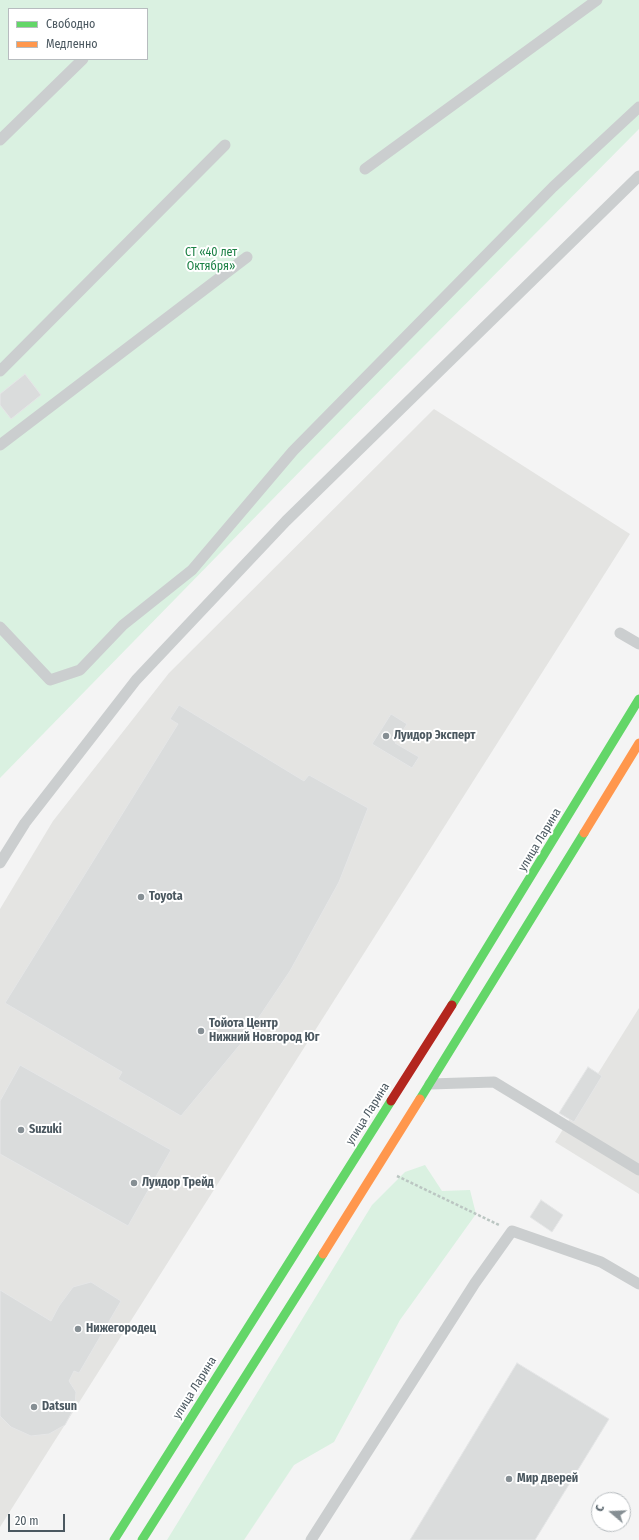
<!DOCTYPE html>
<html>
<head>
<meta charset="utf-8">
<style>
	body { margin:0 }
	#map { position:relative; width:639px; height:1540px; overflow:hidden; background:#f4f4f4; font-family:"Fira Sans Condensed",sans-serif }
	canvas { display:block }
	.legend { position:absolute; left:8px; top:8px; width:140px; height:52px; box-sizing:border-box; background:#fff; border:1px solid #b7bcbf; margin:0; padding:5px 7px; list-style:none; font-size:12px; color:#4b5860 }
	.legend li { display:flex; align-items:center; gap:8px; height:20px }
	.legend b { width:20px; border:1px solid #b7bcbf }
	.north { position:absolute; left:591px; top:1492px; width:40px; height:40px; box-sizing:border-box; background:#fff; border:1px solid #b7bcbf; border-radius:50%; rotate:289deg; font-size:11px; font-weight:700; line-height:16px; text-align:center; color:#4b5860 }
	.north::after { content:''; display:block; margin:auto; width:14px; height:18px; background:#868f94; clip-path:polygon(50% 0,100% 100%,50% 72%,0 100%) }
	.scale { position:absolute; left:8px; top:1514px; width:57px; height:18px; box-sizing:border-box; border:2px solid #4b5860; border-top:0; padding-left:5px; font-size:12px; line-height:14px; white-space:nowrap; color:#4b5860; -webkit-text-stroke:3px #fff; paint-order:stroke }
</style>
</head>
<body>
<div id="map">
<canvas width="639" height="1540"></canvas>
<ul class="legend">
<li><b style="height:5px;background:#63d668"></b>Свободно</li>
<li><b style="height:5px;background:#ff974d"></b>Медленно</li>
</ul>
<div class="north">С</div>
<div class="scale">20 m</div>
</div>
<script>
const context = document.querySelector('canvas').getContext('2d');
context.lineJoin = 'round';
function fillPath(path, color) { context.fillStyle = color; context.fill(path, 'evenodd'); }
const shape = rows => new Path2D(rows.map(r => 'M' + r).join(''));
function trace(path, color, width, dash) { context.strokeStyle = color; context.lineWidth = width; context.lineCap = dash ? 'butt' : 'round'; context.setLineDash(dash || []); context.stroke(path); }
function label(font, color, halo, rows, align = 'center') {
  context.font = font + ' "Fira Sans Condensed",sans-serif'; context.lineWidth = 4; context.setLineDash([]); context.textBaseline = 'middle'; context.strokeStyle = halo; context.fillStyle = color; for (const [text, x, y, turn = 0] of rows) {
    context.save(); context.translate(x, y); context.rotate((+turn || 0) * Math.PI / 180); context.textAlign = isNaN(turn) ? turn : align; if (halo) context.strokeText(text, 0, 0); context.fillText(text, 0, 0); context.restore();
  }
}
const commercial = shape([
	[434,409,630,534,0,1527,0,909,53,821,169,673],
	[639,1008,639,1194,555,1142]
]);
const green = shape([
	[0,0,639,0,639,129,311,460,0,778],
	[9,9,147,9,147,59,9,59],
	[425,1165,442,1191,470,1190,476,1214,400,1320,334,1442,294,1465,244,1540,167,1540,372,1205,405,1172]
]);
const building = shape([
	[25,374,41,395,11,419,0,405,0,394,25,374],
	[179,705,304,781,309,775,368,808,339,882,290,971,243,1041,181,1116,118,1079,122,1072,5,1003,178,724,170,719,179,705],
	[391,714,407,724,395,743,419,757,412,768,372,744,391,714],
	[20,1065,171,1150,128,1226,0,1154,0,1101,20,1065],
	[588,1067,602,1076,574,1122,559,1113,588,1067],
	[541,1200,563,1215,552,1232,530,1217,541,1200],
	[91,1282,121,1301,79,1373,74,1371,69,1381,76,1392,75,1406,65,1425,49,1434,31,1436,11,1427,0,1416,0,1290,51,1321,59,1306,73,1287,91,1282],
	[517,1363,609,1419,535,1540,410,1540,517,1363]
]);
const path = shape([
	[397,1176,499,1225]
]);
const lane = shape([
	[0,140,83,59],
	[365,169,597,0],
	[0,371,225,145],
	[0,445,247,257],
	[0,627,50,680,80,670,123,625,192,570,293,451,553,187,639,107],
	[620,633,639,644],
	[0,863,25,823,136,680,286,521,639,176],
	[430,1084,494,1082,639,1170],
	[311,1540,475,1283,512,1231,601,1262,639,1284]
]);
const fast = shape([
	[452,1005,639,699],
	[420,1099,584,833],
	[114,1540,391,1101],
	[142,1540,323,1254]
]);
const slow = shape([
	[584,833,639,743],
	[323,1254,420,1099]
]);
const jam = shape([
	[391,1101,452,1005]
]);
const markers = [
	[386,736,4,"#868f94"],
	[141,897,4,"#868f94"],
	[201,1031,4,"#868f94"],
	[21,1130,4,"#868f94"],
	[134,1183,4,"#868f94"],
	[78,1329,4,"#868f94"],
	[34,1407,4,"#868f94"],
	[509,1479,4,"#868f94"]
];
const parkNames = [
	["СТ «40 лет",211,253],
	["Октября»",211,267]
];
const poiNames = [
	["Луидор Эксперт",394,736],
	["Toyota",149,897],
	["Тойота Центр",209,1024],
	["Нижний Новгород Юг",209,1038],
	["Suzuki",29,1130],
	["Луидор Трейд",142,1183],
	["Нижегородец",86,1329],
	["Datsun",42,1407],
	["Мир дверей",517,1479]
];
const streetNames = [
	["улица Ларина",540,840,-59],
	["улица Ларина",368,1114,-58],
	["улица Ларина",195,1388,-58]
];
fillPath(commercial, '#e4e4e2');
fillPath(green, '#daf1e1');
fillPath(building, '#dadcdc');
trace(building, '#e5e6e7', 1);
trace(path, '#bbc6c2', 2.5, [3, 2]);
trace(lane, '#cbcecf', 11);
trace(fast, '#63d668', 9);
trace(slow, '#ff974d', 9);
trace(jam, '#b3261e', 9);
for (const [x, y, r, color] of markers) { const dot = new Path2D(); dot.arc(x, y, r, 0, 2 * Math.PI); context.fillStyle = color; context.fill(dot); trace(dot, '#fff', 1.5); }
label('12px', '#1c8145', '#fff', parkNames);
label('bold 12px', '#4b5860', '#fff', poiNames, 'left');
label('12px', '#4b5860', '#fff', streetNames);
</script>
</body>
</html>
